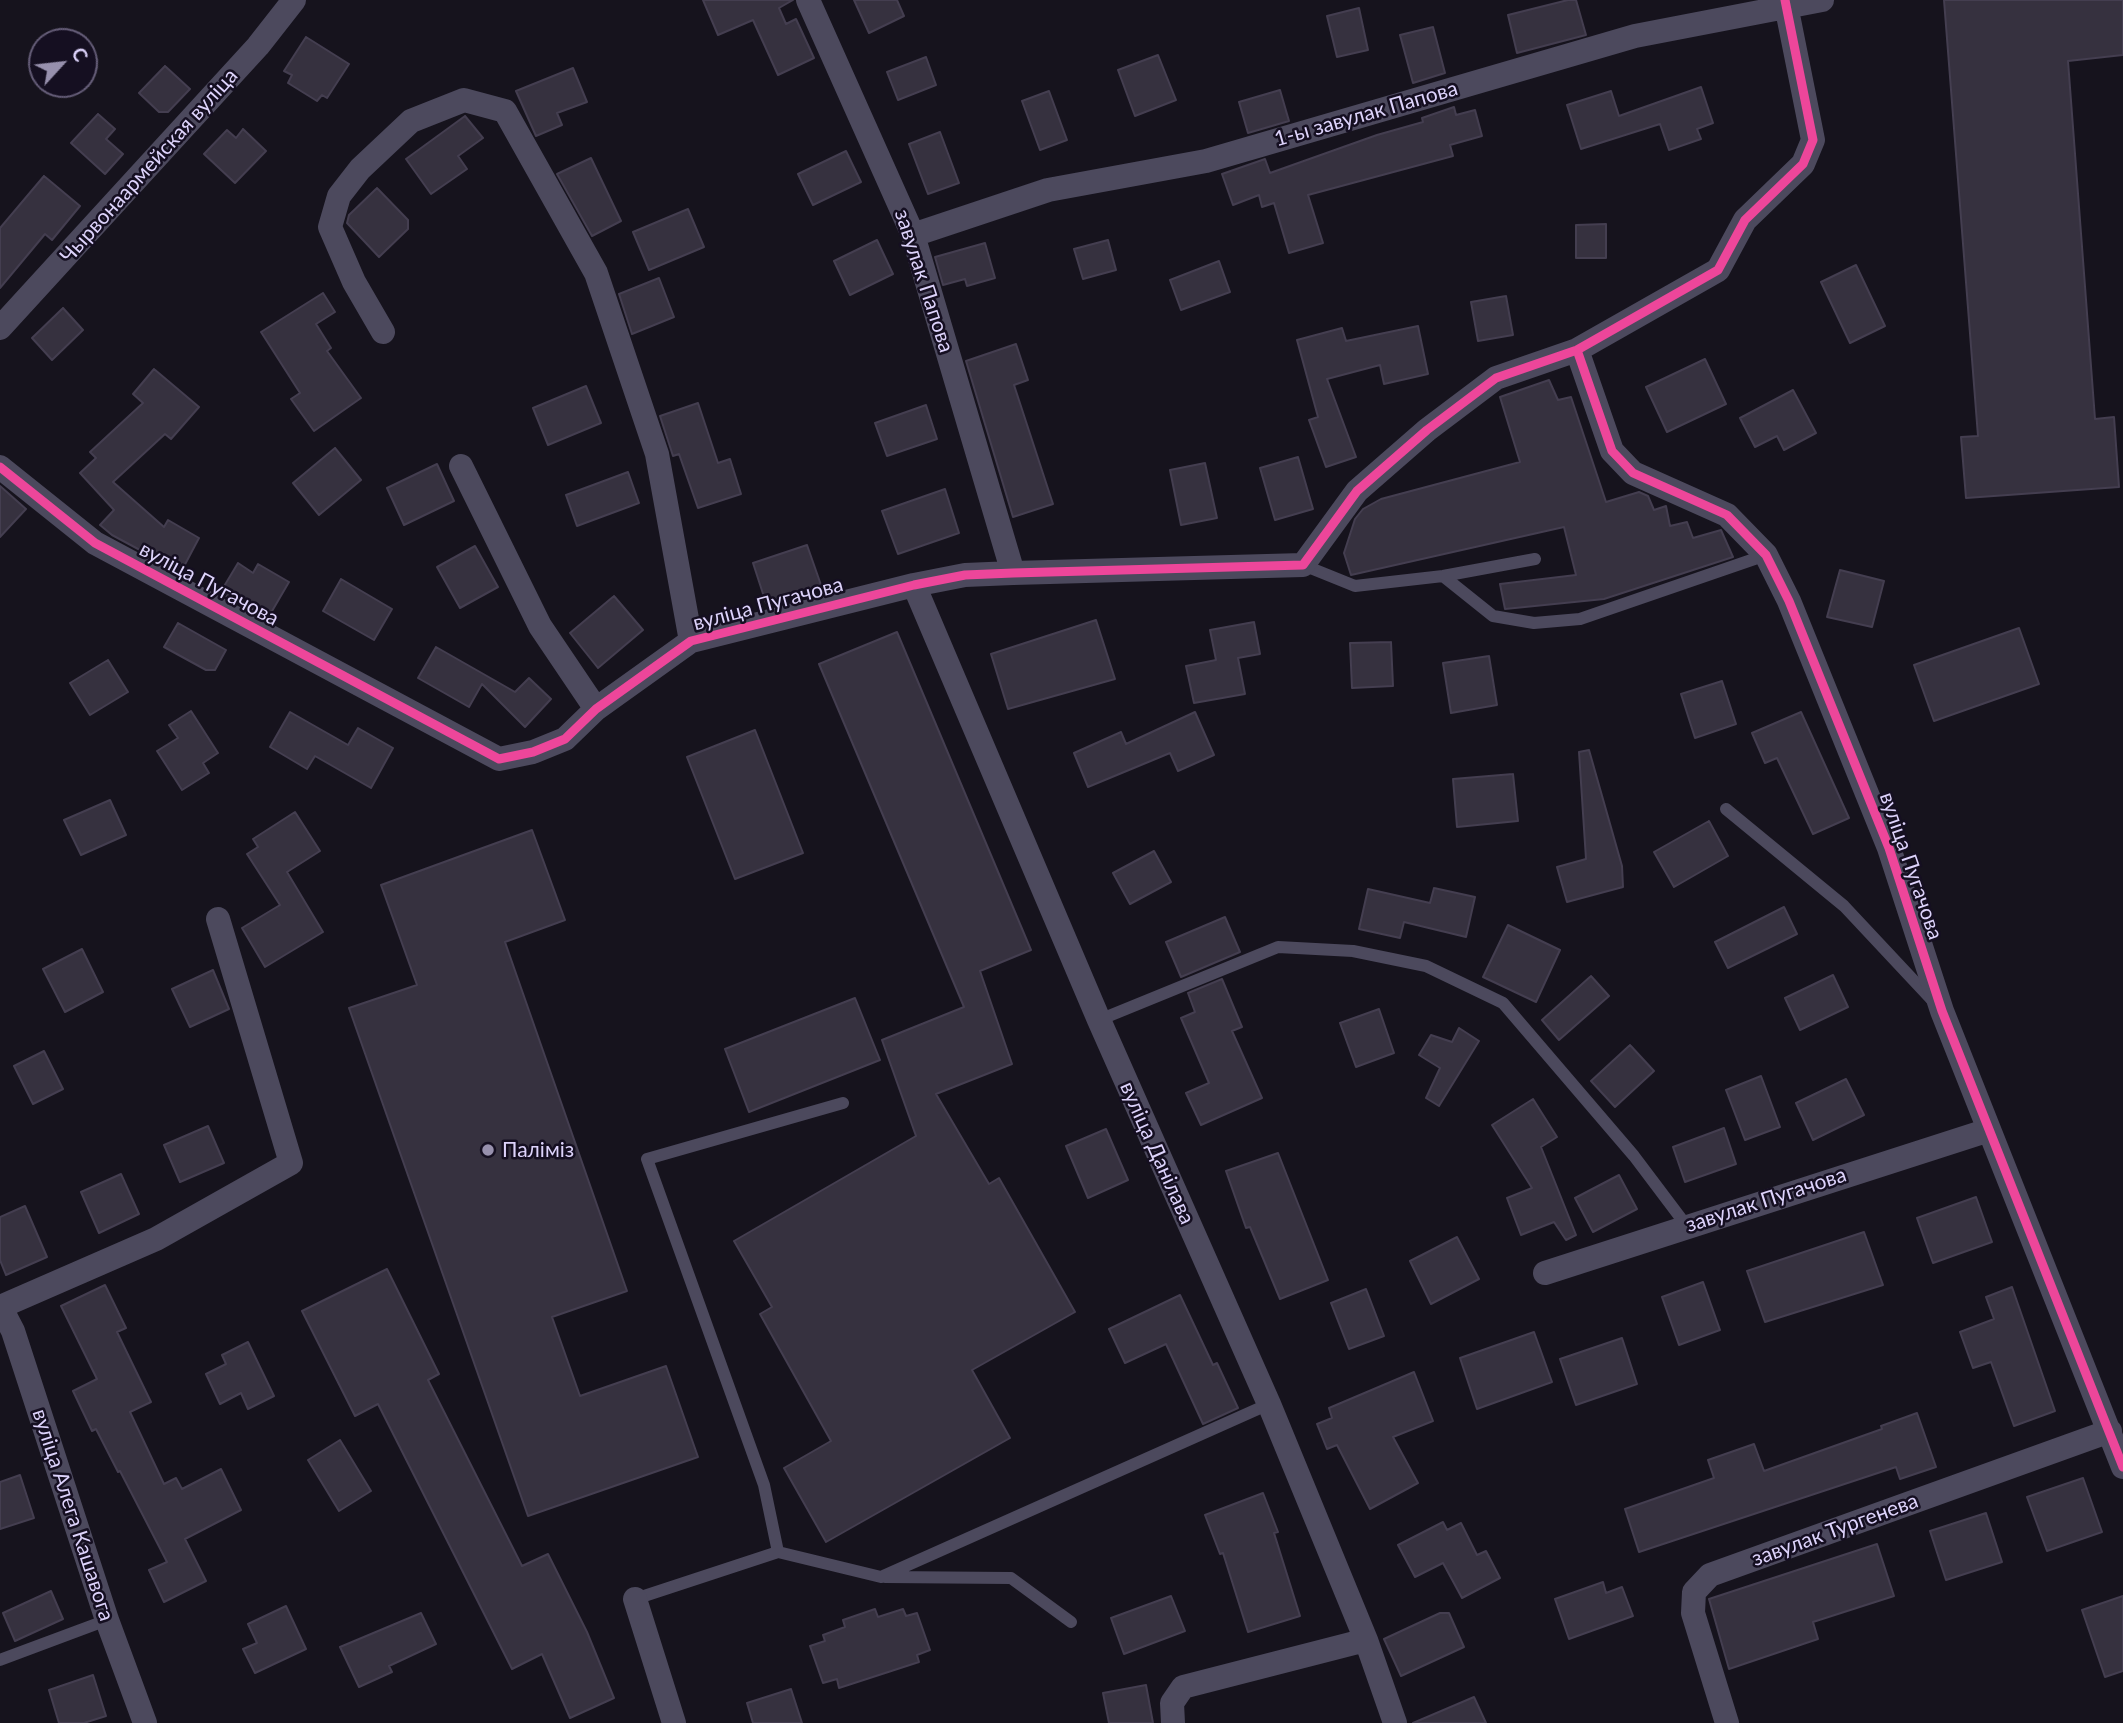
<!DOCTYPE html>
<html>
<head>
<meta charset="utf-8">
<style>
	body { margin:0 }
	#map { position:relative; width:2123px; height:1723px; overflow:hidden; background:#16131d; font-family:Lato,sans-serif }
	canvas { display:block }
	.north { position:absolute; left:28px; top:28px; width:70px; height:70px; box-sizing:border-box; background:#150f21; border:2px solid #655d78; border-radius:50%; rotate:63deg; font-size:19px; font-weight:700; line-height:28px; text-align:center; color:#ddd3fb }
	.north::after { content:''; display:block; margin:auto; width:24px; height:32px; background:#9790ad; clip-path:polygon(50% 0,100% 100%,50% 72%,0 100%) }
</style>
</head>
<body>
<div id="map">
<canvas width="2123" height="1723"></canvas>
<div class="north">С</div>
</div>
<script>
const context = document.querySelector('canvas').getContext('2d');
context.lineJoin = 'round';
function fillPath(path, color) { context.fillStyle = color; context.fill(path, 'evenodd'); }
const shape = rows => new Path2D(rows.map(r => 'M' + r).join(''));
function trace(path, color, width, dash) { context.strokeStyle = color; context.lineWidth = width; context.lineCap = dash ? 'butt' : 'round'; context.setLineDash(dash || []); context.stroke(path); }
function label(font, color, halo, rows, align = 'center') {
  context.font = font + ' Lato,sans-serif'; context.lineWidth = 5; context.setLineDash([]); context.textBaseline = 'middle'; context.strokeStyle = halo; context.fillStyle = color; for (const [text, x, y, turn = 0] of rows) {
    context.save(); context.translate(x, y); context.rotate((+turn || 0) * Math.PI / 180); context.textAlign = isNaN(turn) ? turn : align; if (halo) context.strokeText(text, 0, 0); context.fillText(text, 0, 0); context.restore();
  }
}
const building = shape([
	[703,0,793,0,779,8,786,24,796,19,814,58,778,75,753,20,718,35,703,0],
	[854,0,897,0,904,16,869,33,854,0],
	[1568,0,1576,0,1586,35,1517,53,1508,15,1568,0],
	[1944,0,2123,0,2123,55,2068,61,2095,419,2114,417,2119,487,1966,498,1961,437,1978,436,1944,0],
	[1359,8,1368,50,1337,57,1327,16,1359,8],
	[1433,27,1445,73,1413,83,1400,35,1433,27],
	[306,37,349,64,327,98,322,95,317,101,288,83,292,75,284,71,306,37],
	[1158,55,1176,100,1135,116,1118,70,1158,55],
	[926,57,936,85,898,100,887,72,926,57],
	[165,66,190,89,168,112,159,112,139,93,165,66],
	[573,68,587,102,557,113,562,125,536,136,516,91,573,68],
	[1701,87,1713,123,1697,129,1701,139,1669,150,1660,124,1581,149,1567,105,1611,91,1619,116,1701,87],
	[1280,90,1289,121,1248,133,1239,102,1280,90],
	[1049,91,1067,140,1040,150,1022,101,1049,91],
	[1454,107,1456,115,1475,110,1482,136,1450,145,1453,156,1308,195,1323,243,1289,253,1274,203,1262,207,1259,195,1233,205,1222,174,1265,159,1270,173,1377,135,1423,122,1422,118,1454,107],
	[98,114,115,129,106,139,123,154,105,174,71,143,98,114],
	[465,116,483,138,458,156,467,169,431,194,406,159,465,116],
	[243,129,266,151,235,183,204,154,227,130,236,138,243,129],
	[940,132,959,183,928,194,909,144,940,132],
	[846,151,861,182,813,205,798,174,846,151],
	[591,158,621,221,592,236,557,174,591,158],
	[44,176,80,206,52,240,45,234,0,288,0,228,44,176],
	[377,188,408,220,408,229,379,257,347,223,349,215,377,188],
	[688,209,704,247,649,270,633,232,688,209],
	[1606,224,1606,258,1576,258,1576,225,1606,224],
	[877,240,893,274,850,295,834,261,877,240],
	[1108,240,1116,270,1083,279,1074,249,1108,240],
	[985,243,995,278,967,286,965,279,943,285,935,257,985,243],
	[1219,261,1230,292,1181,310,1170,280,1219,261],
	[1856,265,1885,326,1850,343,1821,282,1856,265],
	[659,278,674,317,632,334,619,294,659,278],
	[323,293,335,312,316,324,331,348,327,351,361,398,314,431,291,399,300,393,261,332,323,293],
	[1506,296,1513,335,1478,341,1471,302,1506,296],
	[63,308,83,330,52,360,32,338,63,308],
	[1418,326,1428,374,1384,384,1380,365,1327,379,1356,457,1326,467,1309,420,1318,417,1297,340,1342,328,1346,341,1418,326],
	[1016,344,1028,380,1014,385,1053,504,1013,517,966,361,1016,344],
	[1705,359,1726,404,1667,432,1646,387,1705,359],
	[154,369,199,407,171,439,165,434,113,482,164,527,168,520,199,538,181,572,112,535,100,525,114,510,80,473,96,458,90,452,143,403,133,394,154,369],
	[1549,380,1558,400,1571,397,1606,502,1639,492,1648,496,1654,510,1666,506,1670,526,1687,522,1693,538,1721,530,1733,557,1604,599,1505,609,1500,584,1576,575,1564,527,1351,575,1344,553,1355,519,1363,509,1381,499,1520,462,1500,397,1549,380],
	[586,386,601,423,548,445,533,408,586,386],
	[1793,390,1816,433,1784,450,1777,436,1755,447,1740,418,1793,390],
	[698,403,718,463,730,459,741,494,698,508,679,454,673,456,660,416,698,403],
	[926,405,937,439,887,456,875,423,926,405],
	[335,448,361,480,319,515,293,483,335,448],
	[1298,457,1313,509,1275,520,1260,468,1298,457],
	[1205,463,1217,518,1181,525,1170,470,1205,463],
	[437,464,454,501,404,525,387,488,437,464],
	[628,472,639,503,577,526,566,495,628,472],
	[0,486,26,509,0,537,0,486],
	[945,489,959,533,898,554,882,511,945,489],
	[807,545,821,585,766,603,753,563,807,545],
	[475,546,498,587,460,608,437,567,475,546],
	[238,563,253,573,258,564,289,582,268,618,220,593,238,563],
	[1840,570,1884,581,1872,627,1827,617,1840,570],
	[341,579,392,609,374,640,323,611,341,579],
	[614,596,643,630,598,668,570,633,614,596],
	[1096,620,1115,679,1008,709,991,654,1096,620],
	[1254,622,1260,654,1238,658,1245,694,1194,703,1186,666,1216,660,1210,630,1254,622],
	[178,623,226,650,215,670,206,670,164,647,178,623],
	[2019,628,2039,684,1934,721,1914,665,2019,628],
	[897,632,1031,950,980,971,1012,1064,936,1094,989,1184,999,1178,1075,1312,972,1370,1010,1438,826,1542,784,1468,831,1441,760,1314,772,1307,734,1241,916,1136,882,1040,964,1007,819,664,897,632],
	[1391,642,1393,686,1352,688,1350,643,1391,642],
	[436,647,515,692,529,678,551,699,525,727,482,684,469,707,418,678,436,647],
	[1489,656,1497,705,1451,713,1443,663,1489,656],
	[108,660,128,692,90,715,70,683,108,660],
	[1722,681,1736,724,1695,738,1681,694,1722,681],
	[191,711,218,753,203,763,209,773,182,790,157,751,178,738,169,725,191,711],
	[290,712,348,745,358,728,393,748,371,788,315,756,307,769,270,747,290,712],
	[1195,712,1214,755,1178,771,1170,753,1088,787,1074,753,1121,732,1126,744,1195,712],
	[1801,712,1849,818,1813,834,1777,758,1765,763,1752,733,1801,712],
	[755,730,803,853,735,879,687,757,755,730],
	[1589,750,1622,866,1623,887,1567,902,1557,867,1586,859,1579,752,1589,750],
	[1513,774,1518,821,1457,827,1453,779,1513,774],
	[110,800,126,835,81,855,64,820,110,800],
	[295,812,320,851,287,872,323,932,265,967,242,928,280,905,247,854,258,847,253,839,295,812],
	[1709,821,1728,856,1674,887,1654,852,1709,821],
	[532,830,565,920,505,942,627,1291,552,1317,580,1396,666,1366,698,1457,528,1516,349,1008,417,985,381,885,532,830],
	[1154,851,1171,882,1130,904,1113,873,1154,851],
	[1434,888,1475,897,1466,937,1404,922,1400,938,1359,929,1368,889,1430,903,1434,888],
	[1784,907,1797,934,1728,968,1715,942,1784,907],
	[1225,917,1240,952,1181,977,1166,942,1225,917],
	[1508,925,1560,950,1536,1002,1483,977,1508,925],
	[82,949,103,992,65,1012,43,969,82,949],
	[213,970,229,1009,190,1027,172,989,213,970],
	[1833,975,1848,1007,1800,1030,1785,998,1833,975],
	[1591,976,1609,996,1559,1040,1542,1020,1591,976],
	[1222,979,1242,1027,1232,1031,1262,1098,1201,1125,1186,1093,1209,1083,1181,1018,1195,1012,1188,993,1222,979],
	[855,998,880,1060,749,1112,725,1049,855,998],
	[1379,1009,1394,1053,1356,1067,1340,1023,1379,1009],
	[1459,1028,1479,1041,1439,1106,1426,1098,1440,1068,1419,1055,1431,1035,1452,1042,1459,1028],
	[1630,1045,1654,1071,1615,1107,1591,1081,1630,1045],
	[44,1051,63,1089,33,1104,14,1066,44,1051],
	[1761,1076,1780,1127,1745,1140,1726,1090,1761,1076],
	[1846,1079,1864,1115,1813,1140,1796,1103,1846,1079],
	[1533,1099,1557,1137,1541,1147,1576,1235,1566,1240,1554,1222,1521,1235,1507,1198,1532,1188,1492,1125,1533,1099],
	[208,1126,224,1163,180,1182,164,1145,208,1126],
	[1724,1128,1736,1164,1685,1182,1673,1147,1724,1128],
	[1106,1129,1128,1180,1088,1198,1066,1146,1106,1129],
	[1278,1153,1328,1280,1280,1299,1250,1227,1246,1228,1226,1171,1278,1153],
	[121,1174,139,1214,99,1233,81,1192,121,1174],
	[1619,1175,1637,1209,1593,1232,1575,1198,1619,1175],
	[1976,1197,1992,1242,1933,1263,1917,1218,1976,1197],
	[25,1206,47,1257,6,1275,0,1260,0,1217,25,1206],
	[1864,1232,1883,1285,1765,1322,1747,1271,1864,1232],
	[1457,1237,1479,1279,1431,1304,1410,1261,1457,1237],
	[387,1269,439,1374,428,1380,522,1566,548,1554,587,1632,614,1698,570,1718,542,1654,512,1669,378,1404,355,1416,302,1311,387,1269],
	[1703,1282,1720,1330,1679,1345,1662,1297,1703,1282],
	[105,1285,126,1328,117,1332,151,1402,130,1412,164,1484,176,1478,182,1489,221,1469,241,1510,185,1539,206,1581,164,1602,149,1570,167,1562,120,1471,118,1472,96,1429,92,1431,73,1391,97,1379,61,1306,105,1285],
	[2012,1287,2055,1411,2014,1426,1991,1362,1973,1368,1960,1332,1994,1319,1986,1297,2012,1287],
	[1366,1289,1384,1336,1349,1349,1331,1303,1366,1289],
	[1180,1295,1213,1365,1217,1363,1238,1408,1203,1424,1166,1344,1125,1363,1109,1329,1180,1295],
	[1534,1332,1552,1382,1477,1409,1460,1358,1534,1332],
	[1622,1338,1637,1384,1576,1405,1560,1359,1622,1338],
	[248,1342,274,1396,248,1409,241,1393,220,1404,206,1374,226,1364,222,1355,248,1342],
	[1414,1372,1433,1421,1393,1437,1418,1483,1370,1509,1337,1445,1327,1449,1317,1424,1332,1418,1329,1408,1414,1372],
	[1917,1413,1936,1467,1900,1479,1896,1467,1639,1552,1625,1509,1714,1478,1708,1460,1754,1444,1764,1471,1882,1429,1881,1426,1917,1413],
	[340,1440,371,1491,339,1511,308,1460,340,1440],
	[20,1475,34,1518,0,1529,0,1482,20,1475],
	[2083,1478,2102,1532,2047,1551,2027,1497,2083,1478],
	[1263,1493,1278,1532,1274,1533,1300,1616,1248,1632,1223,1553,1220,1554,1205,1515,1263,1493],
	[1986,1513,2002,1562,1946,1580,1930,1531,1986,1513],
	[1443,1522,1447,1530,1461,1523,1477,1555,1486,1551,1500,1578,1462,1598,1443,1563,1415,1577,1398,1545,1443,1522],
	[1877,1544,1894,1596,1813,1622,1818,1639,1729,1669,1709,1599,1877,1544],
	[1603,1582,1606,1593,1622,1587,1633,1616,1569,1639,1555,1599,1603,1582],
	[51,1591,63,1619,15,1641,3,1613,51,1591],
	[1171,1596,1185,1631,1124,1654,1111,1618,1171,1596],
	[2123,1596,2123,1671,2105,1677,2082,1610,2123,1596],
	[286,1606,306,1649,255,1673,243,1649,257,1643,248,1624,286,1606],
	[875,1609,878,1617,903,1609,906,1616,917,1613,930,1650,917,1655,919,1662,839,1688,837,1679,823,1683,810,1646,825,1641,823,1635,845,1627,843,1620,875,1609],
	[421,1613,436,1644,389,1666,392,1672,359,1687,340,1647,421,1613],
	[1440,1613,1449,1613,1464,1647,1401,1676,1384,1639,1440,1613],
	[93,1675,106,1716,84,1723,59,1723,49,1690,93,1675],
	[1146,1685,1153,1723,1109,1723,1103,1693,1146,1685],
	[791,1689,802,1723,753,1723,747,1703,791,1689],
	[1474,1697,1486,1723,1413,1723,1474,1697]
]);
const lane = shape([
	[1303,565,1355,586,1443,576,1535,559],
	[1443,576,1493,616,1534,623,1580,619,1766,555],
	[1726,809,1844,906,1932,1000],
	[1099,1020,1278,947,1353,951,1426,966,1503,1003,1634,1156,1686,1225],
	[778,1552,764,1485,647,1159,843,1103],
	[885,1577,1011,1578,1071,1622],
	[635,1599,778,1552,881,1577,1269,1404],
	[0,1660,107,1620]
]);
const street = shape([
	[808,0,913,235,1013,573],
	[913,235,1048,190,1206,161,1635,36,1822,0],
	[0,328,258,46,294,0],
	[383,332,354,282,330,227,339,196,360,169,411,121,464,100,505,111,596,273,657,454,691,641],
	[1577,350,1612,451,1633,473,1727,515,1766,555,1789,601,1889,848,1942,1011,2123,1467],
	[461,466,540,626,596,709],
	[0,467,95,543,499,759,533,752,565,739,596,709,691,641,914,585,965,575,1013,573,1303,565,1357,491,1427,430,1496,378,1577,350,1718,270,1745,220,1803,164,1813,140,1785,0],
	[914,585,1099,1020,1269,1404,1366,1640,1395,1723],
	[1545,1273,1989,1130],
	[0,1306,13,1331,107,1620,145,1723],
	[0,1307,156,1239,291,1163,218,919],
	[635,1599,674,1723],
	[1173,1723,1172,1703,1183,1687,1366,1640],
	[1727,1723,1693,1613,1694,1592,1710,1575,2110,1431]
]);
const cycleway = shape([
	[1577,350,1612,451,1633,473,1727,515,1766,555,1789,601,1889,848,1942,1011,2123,1467],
	[0,467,95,543,499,759,533,752,565,739,596,709,691,641,914,585,965,575,1013,573,1303,565,1357,491,1427,430,1496,378,1577,350,1718,270,1745,220,1803,164,1813,140,1785,0]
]);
const markers = [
	[488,1150,7,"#9790ad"]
];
const streetNames = [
	["1-ы завулак Папова",1366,114,-16],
	["Чырвонаармейская вуліца",149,166,-48],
	["завулак Папова",924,281,72],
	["вуліца Пугачова",209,584,28],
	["вуліца Пугачова",768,604,-15],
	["вуліца Пугачова",1911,866,71],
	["вуліца Данілава",1157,1153,66],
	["завулак Пугачова",1766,1200,-18],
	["вуліца Алега Кашавога",73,1515,72],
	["завулак Тургенева",1835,1530,-20]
];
const poiNames = [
	["Паліміз",502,1150]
];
fillPath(building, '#36313f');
trace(building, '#443e50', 2);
trace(lane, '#4c495d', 12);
trace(street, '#4c495d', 24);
trace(cycleway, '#ed469a', 9);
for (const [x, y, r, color] of markers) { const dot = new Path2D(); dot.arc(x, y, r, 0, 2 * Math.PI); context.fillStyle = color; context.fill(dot); trace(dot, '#150f21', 2.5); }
label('21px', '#ddd3fb', '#150f21', streetNames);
label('21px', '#ddd3fb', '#150f21', poiNames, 'left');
</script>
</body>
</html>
